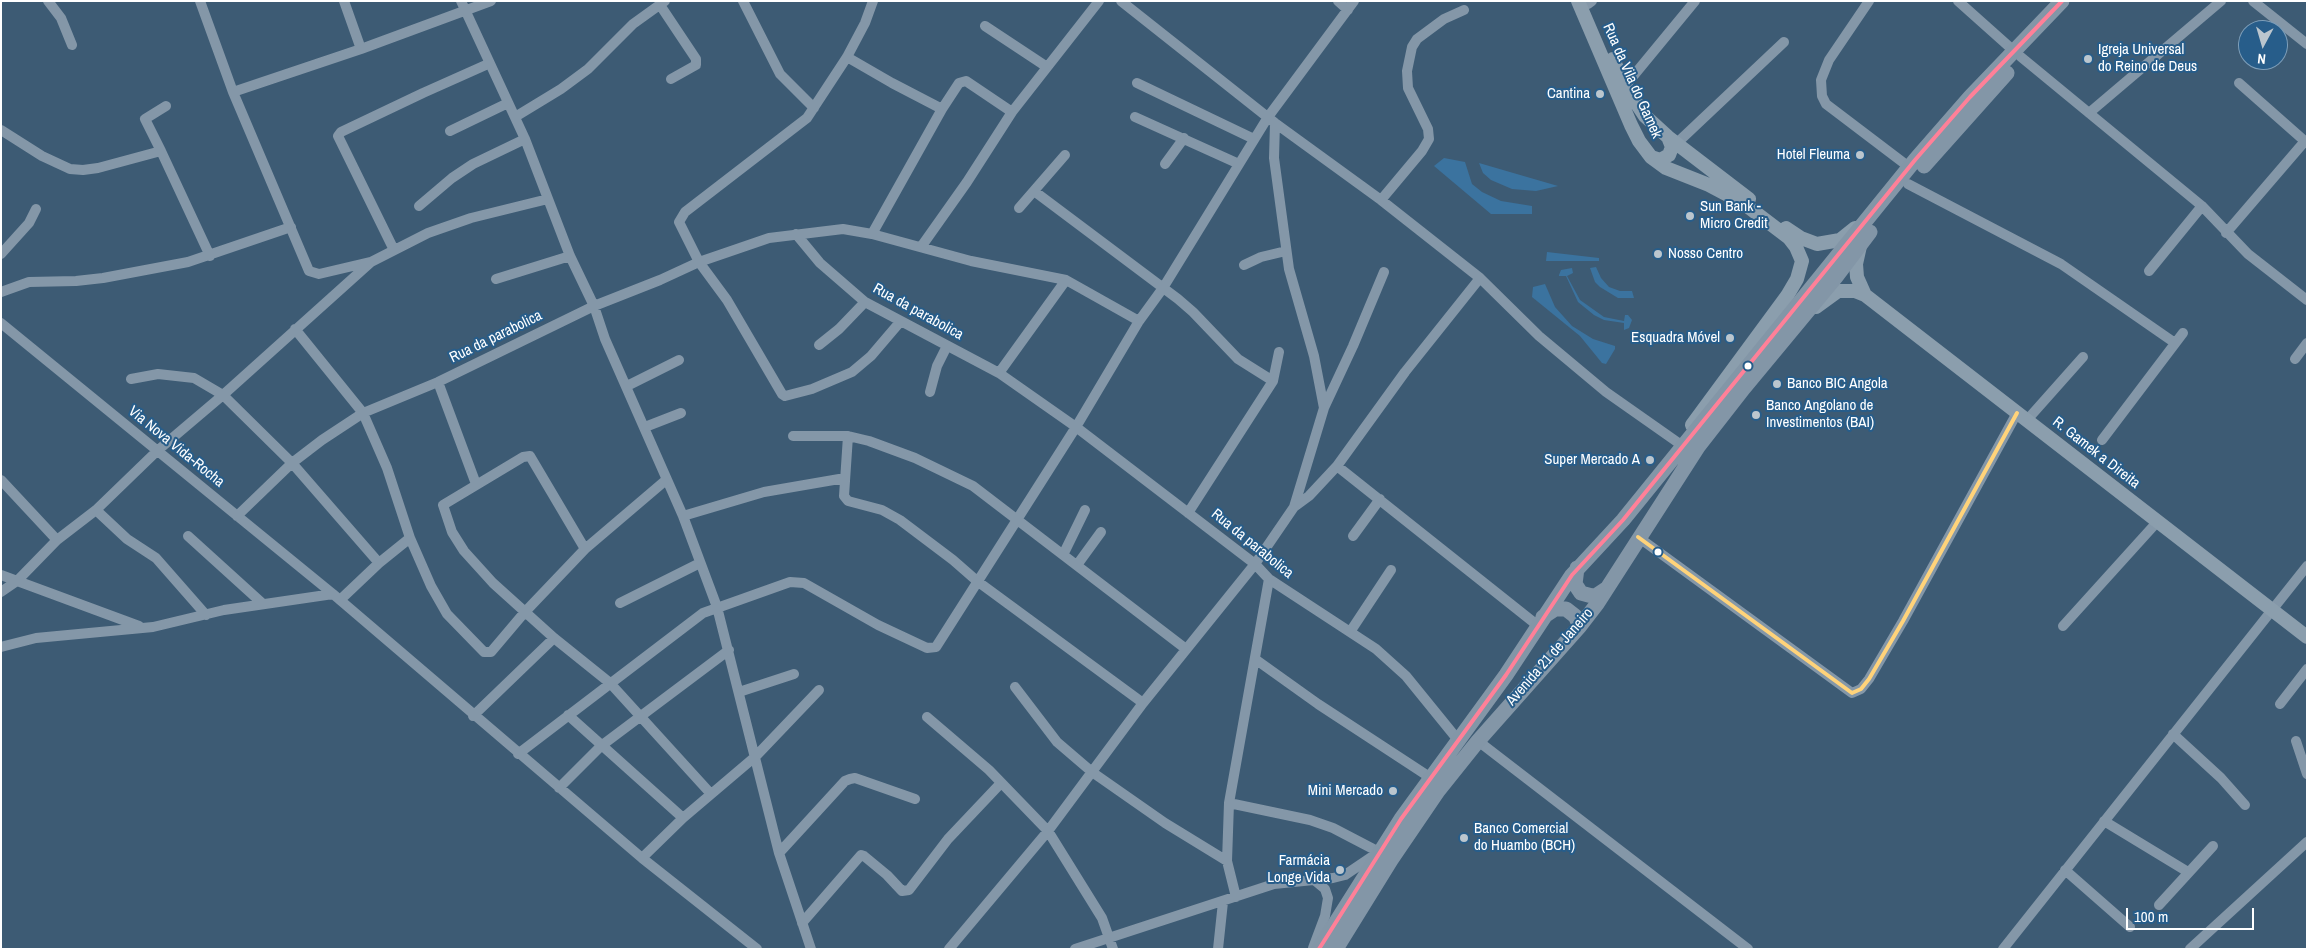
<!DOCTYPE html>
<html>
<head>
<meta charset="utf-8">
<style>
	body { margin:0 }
	#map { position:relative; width:2308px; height:950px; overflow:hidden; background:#3d5b74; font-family:"Archivo Narrow",sans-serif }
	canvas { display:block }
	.frame { position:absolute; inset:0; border:2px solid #fff; pointer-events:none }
	.north { position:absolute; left:2238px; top:20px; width:50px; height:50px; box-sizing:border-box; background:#275d8a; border:1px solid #7d9eb9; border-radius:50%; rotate:186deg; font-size:14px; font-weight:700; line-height:20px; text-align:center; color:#fff }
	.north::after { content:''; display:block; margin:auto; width:18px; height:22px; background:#bbc6ce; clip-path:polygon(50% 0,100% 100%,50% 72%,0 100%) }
	.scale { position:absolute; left:2126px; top:908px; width:128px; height:22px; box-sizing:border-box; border:2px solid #fff; border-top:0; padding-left:6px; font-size:15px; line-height:18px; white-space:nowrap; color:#fff; -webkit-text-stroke:4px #275d8a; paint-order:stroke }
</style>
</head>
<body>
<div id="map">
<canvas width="2308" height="950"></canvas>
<div class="frame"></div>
<div class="north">N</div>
<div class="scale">100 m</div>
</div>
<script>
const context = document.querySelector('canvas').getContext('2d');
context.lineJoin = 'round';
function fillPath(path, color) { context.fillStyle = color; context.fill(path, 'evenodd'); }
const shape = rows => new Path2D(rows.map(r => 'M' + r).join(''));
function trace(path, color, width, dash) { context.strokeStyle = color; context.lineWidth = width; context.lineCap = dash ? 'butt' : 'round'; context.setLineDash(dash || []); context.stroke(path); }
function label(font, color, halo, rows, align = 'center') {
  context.font = font + ' "Archivo Narrow",sans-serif'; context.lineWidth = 4; context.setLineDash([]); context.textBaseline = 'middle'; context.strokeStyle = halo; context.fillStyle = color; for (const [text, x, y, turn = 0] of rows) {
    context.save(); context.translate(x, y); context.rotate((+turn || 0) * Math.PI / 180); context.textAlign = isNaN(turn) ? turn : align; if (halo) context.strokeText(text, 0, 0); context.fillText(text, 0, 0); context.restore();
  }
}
const green = shape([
	[1444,158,1465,162,1472,184,1482,192,1501,201,1532,206,1532,214,1491,214,1434,166],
	[1479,163,1558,186,1536,191,1512,189,1491,180,1483,173],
	[1547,252,1599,258,1599,261,1546,261],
	[1596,267,1601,278,1609,287,1620,291,1632,291,1634,298,1618,298,1600,287,1595,282,1590,268],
	[1572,268,1573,273,1567,276,1580,300,1604,317,1624,321,1625,315,1628,315,1632,320,1629,328,1624,330,1624,323,1604,320,1594,315,1578,302,1566,276,1559,276,1559,275,1561,270],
	[1545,284,1555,307,1572,326,1593,339,1615,346,1615,349,1606,364,1602,363,1580,336,1532,297,1533,287]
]);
const minor = shape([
	[48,1,61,18,72,45],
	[200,1,233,92,309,271,319,274,370,262],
	[344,1,361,49],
	[461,1,525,139,570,256,594,306,605,339,683,516,717,607,779,853,811,949],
	[743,1,780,74,814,108],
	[873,1,865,23,847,57,807,118,685,212,679,222,699,262,727,300,782,394,785,396,812,389,852,372,871,356,900,322],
	[1121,1,1275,123,1381,200,1480,278,1539,336,1606,392,1680,444],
	[1338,1,1348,10],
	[1869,1,1829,60,1821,80,1822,96,1826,104,1909,167],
	[1958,1,2014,51],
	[2253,1,2307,44],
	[1588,4,1592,1],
	[660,5,696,59,696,65,671,79],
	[985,26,1047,67],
	[847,57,892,83,942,109,872,234],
	[2021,57,2202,206,2248,254,2307,300],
	[1137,83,1254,139],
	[2239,83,2307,143],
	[1625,86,1695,1],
	[233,92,361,49,491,1],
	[942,109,959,83,966,81,1012,112],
	[2089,113,2221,1],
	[515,117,561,89,588,69,633,24,665,1],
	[1135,117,1239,164],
	[1275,123,1274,158,1289,269,1314,356,1324,408],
	[1,130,42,156,70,169,83,170,98,168,161,151,210,256],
	[450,131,508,103],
	[1677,143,1784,42],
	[161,151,145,119,166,106],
	[1165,164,1184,138],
	[1908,184,2061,264,2175,343],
	[1034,191,1178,299,1193,312,1238,359,1273,381],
	[1381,200,1422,151,1429,139,1428,129,1408,88,1407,71,1412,47,1417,39,1444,19,1464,10],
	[419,206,452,178,473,164,525,139],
	[1019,208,1065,155],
	[2226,233,2305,141],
	[796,234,820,263,865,302,999,373,1076,427,1255,564,1269,579,1376,649,1406,676,1458,740],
	[921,247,967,182,1012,112,1099,1],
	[394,250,338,136,341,132,423,93,488,64],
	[1,254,29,223,36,209],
	[1244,265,1261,257,1286,251],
	[2149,271,2202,206],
	[496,279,570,256],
	[1,292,29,282,76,281,103,278,188,262,291,227],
	[1,323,333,594,642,858,757,949],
	[295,329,363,413,387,468,410,538,431,586,447,614,484,652,491,652,524,613,585,549,666,480],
	[819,345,839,329,865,302],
	[2295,359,2307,343],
	[999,373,1066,280],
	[131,379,158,374,194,378,223,395,292,463,379,563],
	[438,382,476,484],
	[627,386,679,360],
	[930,392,937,366,947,346],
	[2027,420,2083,357],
	[645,427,681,413],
	[793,436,848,436,869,441,915,458,973,486,1186,649],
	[848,436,844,496,848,501,882,510,900,520,953,560,977,581,1143,703],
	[2102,440,2183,333],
	[1337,466,1537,625],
	[1,480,57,540],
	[1294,507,1324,408,1353,346,1384,272],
	[96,510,127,539,156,558,206,615],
	[1188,513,1273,381,1279,352],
	[237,516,292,463,322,440,363,413,438,382,594,306,660,280,699,262,769,238,843,229,872,234,971,261,1066,280,1139,321],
	[683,516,764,492,845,478],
	[188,536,263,604],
	[1353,536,1380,499],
	[1638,537,1852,693,1861,689,1869,679,1903,621,2017,413],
	[585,549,530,456,523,457,443,505,452,532,464,551,493,583,554,638,610,683,711,794],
	[1063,555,1085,510],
	[1077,565,1101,532],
	[1,575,139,626],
	[1,592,17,581,57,540,96,510,157,451,223,395,371,262,428,233,471,218,548,199],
	[340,600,379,563,410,538],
	[620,603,700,563],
	[2063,626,2158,521],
	[1350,632,1391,570],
	[1,647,36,638,153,627,224,610,333,594],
	[1255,659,1318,704,1431,778],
	[1015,687,1057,742,1092,772,1165,823,1227,861],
	[739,692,794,674],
	[2280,704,2307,669],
	[568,715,683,818],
	[473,716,554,638],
	[927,717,989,770,1048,831,1102,918,1113,949],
	[2173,734,2221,778,2245,805],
	[1478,741,1748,949],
	[2296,741,2307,774],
	[518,754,703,613,790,582,804,583,878,625,927,648,936,647,1076,427,1139,321,1163,288,1268,117,1354,1],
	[559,788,601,746,729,650],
	[2104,821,2188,872],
	[779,853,845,781,850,779,855,778,915,799],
	[642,858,683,818,756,756,819,690],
	[2065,870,2130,927],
	[1313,879,1325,889,1328,898,1325,916,1313,948],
	[1236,897,1227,861,1229,803,1269,579],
	[2159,905,2213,846],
	[802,923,861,855,864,856,887,875,902,891,909,890,948,839,1001,783],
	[949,949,1048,831,1143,703,1255,564,1294,507,1309,496,1337,466,1405,372,1480,278],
	[1075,949,1274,884,1333,878,1345,875,1379,852,1333,828,1310,820,1229,803],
	[1218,949,1223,902],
	[2003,949,2307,566],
	[2190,949,2307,842]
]);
const secondary = shape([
	[1578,1,1631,125,1639,141,1651,157,1666,168,1709,185,1743,203,1789,238,1796,247,1802,261,1797,279,1787,296,1692,425],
	[1613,59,1625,86,1645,116,1668,137,1749,199],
	[1651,157,1660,160,1669,155,1672,147,1668,137],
	[1786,228,1801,238,1817,244,1840,240,1855,228],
	[1860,246,1856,264,1857,277,1865,295],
	[1816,307,1838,291,1855,291,1865,295,2307,637]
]);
const primary = shape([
	[1924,166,2007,73],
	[1577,568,1575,584,1581,593,1592,596,1597,595,1606,589],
	[1543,617,1555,609,1566,609,1575,616,1580,626],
	[1319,949,1401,819,1506,675,1572,575,1623,520,1915,160,1970,97,2062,1],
	[1336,949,1391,860,1438,791,1478,741,1580,626,1597,604,1698,447,1744,388,1836,277,1870,232]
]);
const bus1 = shape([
	[1638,537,1852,693,1861,689,1869,679,1903,621,2017,413]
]);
const bus2 = shape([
	[1319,949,1401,819,1506,675,1572,575,1623,520,1915,160,1970,97,2062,1]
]);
const markers = [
	[2088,59,5,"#bbc6ce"],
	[1600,94,5,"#bbc6ce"],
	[1860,155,5,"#bbc6ce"],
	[1690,216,5,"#bbc6ce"],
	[1658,254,5,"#bbc6ce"],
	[1730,338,5,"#bbc6ce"],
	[1748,366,4.5,"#fff"],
	[1777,384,5,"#bbc6ce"],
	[1756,415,5,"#bbc6ce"],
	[1650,460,5,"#bbc6ce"],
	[1658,552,4.5,"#fff"],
	[1393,791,5,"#bbc6ce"],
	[1464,838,5,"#bbc6ce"],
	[1340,870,5,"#bbc6ce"]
];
const poiNames = [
	["Igreja Universal",2098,50],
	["do Reino de Deus",2098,67],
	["Cantina",1590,94,"right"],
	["Hotel Fleuma",1850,155,"right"],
	["Sun Bank -",1700,207],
	["Micro Credit",1700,224],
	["Nosso Centro",1668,254],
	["Esquadra Móvel",1720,338,"right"],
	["Banco BIC Angola",1787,384],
	["Banco Angolano de",1766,406],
	["Investimentos (BAI)",1766,423],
	["Super Mercado A",1640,460,"right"],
	["Mini Mercado",1383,791,"right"],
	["Banco Comercial",1474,829],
	["do Huambo (BCH)",1474,846],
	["Farmácia",1330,861,"right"],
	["Longe Vida",1330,878,"right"]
];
const streetNames = [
	["Rua da Vila do Gamek",1632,81,66],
	["Rua da parabolica",918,312,29],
	["Rua da parabolica",496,337,-26],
	["Via Nova Vida-Rocha",176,447,39],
	["R. Gamek a Direita",2096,453,38],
	["Rua da parabolica",1252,544,39],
	["Avenida 21 de Janeiro",1550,657,-49]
];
fillPath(green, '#3b739f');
trace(minor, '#8497a8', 10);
trace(secondary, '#8b9ead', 14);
trace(primary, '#8396a7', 15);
trace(bus1, '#ffd37a', 4);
trace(bus2, '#ff8098', 4);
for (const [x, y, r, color] of markers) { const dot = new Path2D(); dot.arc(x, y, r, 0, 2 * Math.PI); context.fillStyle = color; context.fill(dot); trace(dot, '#275d8a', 2); }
label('15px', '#fff', '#275d8a', poiNames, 'left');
label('15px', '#fff', '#275d8a', streetNames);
</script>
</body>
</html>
